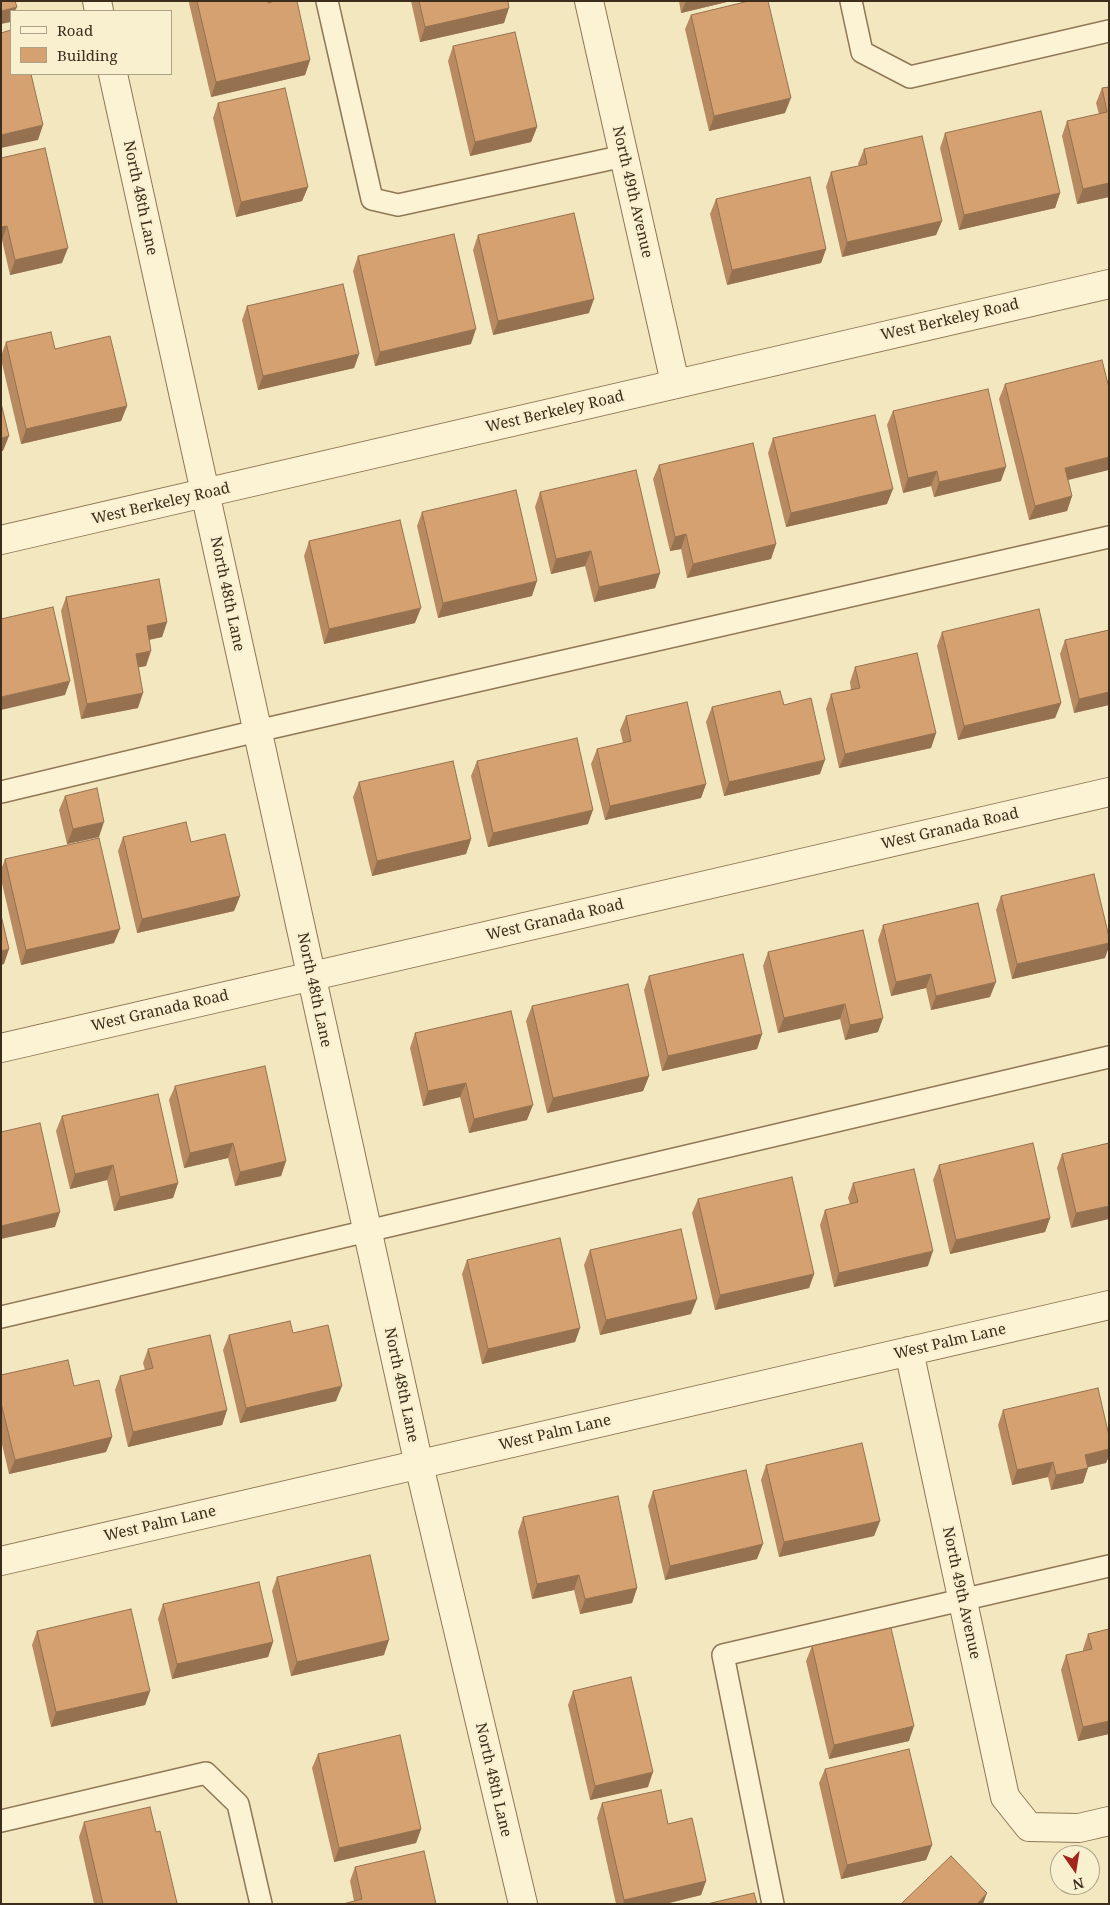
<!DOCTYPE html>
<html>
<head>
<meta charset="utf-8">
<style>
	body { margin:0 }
	#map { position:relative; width:1110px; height:1905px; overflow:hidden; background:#f3e7c0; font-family:"Noto Serif",serif }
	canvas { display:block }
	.frame { position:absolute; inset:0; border:2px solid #3c2d1c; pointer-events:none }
	.legend { position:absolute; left:10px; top:10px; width:162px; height:65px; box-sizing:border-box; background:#f9f0d0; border:1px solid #ada288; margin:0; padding:6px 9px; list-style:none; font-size:15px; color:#3c2d1c }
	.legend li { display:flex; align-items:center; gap:10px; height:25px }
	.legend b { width:25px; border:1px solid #ada288 }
	.north { position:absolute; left:1050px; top:1845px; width:50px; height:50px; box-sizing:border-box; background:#f9f0d0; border:1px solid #ada288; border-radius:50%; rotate:167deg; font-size:14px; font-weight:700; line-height:20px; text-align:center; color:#3c2d1c }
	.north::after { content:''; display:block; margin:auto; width:18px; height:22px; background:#a4251e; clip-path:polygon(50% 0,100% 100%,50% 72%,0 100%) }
</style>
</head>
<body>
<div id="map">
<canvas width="1110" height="1905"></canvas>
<div class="frame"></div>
<ul class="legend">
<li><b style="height:6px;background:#fcf3d4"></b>Road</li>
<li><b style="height:14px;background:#d5a171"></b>Building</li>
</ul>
<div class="north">N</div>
</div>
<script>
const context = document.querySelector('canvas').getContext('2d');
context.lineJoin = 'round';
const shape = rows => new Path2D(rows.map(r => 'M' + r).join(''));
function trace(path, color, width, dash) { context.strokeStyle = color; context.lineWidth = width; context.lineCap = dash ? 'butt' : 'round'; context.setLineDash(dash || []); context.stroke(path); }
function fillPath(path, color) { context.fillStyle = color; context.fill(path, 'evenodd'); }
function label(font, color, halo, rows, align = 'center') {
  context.font = font + ' "Noto Serif",serif'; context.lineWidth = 5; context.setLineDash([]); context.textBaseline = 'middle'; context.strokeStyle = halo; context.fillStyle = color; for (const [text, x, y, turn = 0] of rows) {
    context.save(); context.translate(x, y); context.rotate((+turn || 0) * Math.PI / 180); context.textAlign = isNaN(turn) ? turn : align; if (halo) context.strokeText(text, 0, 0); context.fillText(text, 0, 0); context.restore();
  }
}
const service = shape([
	[327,1,372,199,398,205,624,156],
	[851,1,862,52,910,77,1109,31],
	[1,792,257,731,1109,537],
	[1,1317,1109,1057],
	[1,1821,206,1773,238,1804,261,1904],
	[773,1904,723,1655,1109,1566]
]);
const minor = shape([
	[589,1,675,383],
	[1,540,1109,284],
	[1,1048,1109,792],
	[909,1351,1005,1797,1029,1827,1079,1828,1109,1821],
	[1,1561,1109,1305]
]);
const tertiary = shape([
	[97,1,99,11],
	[113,74,419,1465,523,1904]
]);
const wall = shape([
	[189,1,268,1,310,60,305,75,211,97,189,3],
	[411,1,508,1,504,23,420,42],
	[679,1,731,1,681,13],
	[691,15,785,113,709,131,685,29],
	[453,46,537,127,531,142,470,156,448,61],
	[1109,87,1109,197,1077,204,1062,136,1067,121,1099,114,1096,103,1102,88],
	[218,103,308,187,302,201,236,217,213,118],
	[945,133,1060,193,1055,208,959,230,940,148],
	[864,149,942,221,936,235,842,257,826,187,831,172,859,166,858,164],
	[1,158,62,263,10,275,2,240],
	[716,199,826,249,821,263,727,285,710,214],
	[478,235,589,313,493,335,473,250],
	[358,256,471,344,375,366,353,271],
	[247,306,359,354,354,368,258,390,242,320],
	[6,342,55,349,127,406,121,421,21,444,1,359,1,356],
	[1005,384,1072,496,1067,511,1029,520,999,399],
	[893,411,1001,481,934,497,931,486,903,493,887,425],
	[773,438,887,504,786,527,768,453],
	[659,465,776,544,771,559,687,578,681,549,670,551,653,479],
	[540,492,660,573,655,588,594,602,585,566,551,574,535,507],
	[422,512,532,596,438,618,417,526],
	[309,541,415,623,324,644,304,556],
	[66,597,167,622,162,637,149,640,146,666,138,667,138,708,81,719,61,611],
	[1109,630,1109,705,1074,713,1060,654,1065,640],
	[942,632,1061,703,1055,718,958,740,937,646],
	[855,667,936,733,931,748,839,768,826,709,831,694,851,690,850,682],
	[784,705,820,774,724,796,706,722,712,707],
	[626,716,706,784,701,798,605,820,591,764,597,749,623,743,620,730],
	[477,761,588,824,488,847,471,776],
	[359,782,471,839,466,854,372,876,353,797],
	[65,796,99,837,67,844,59,810],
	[123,837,191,842,240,896,234,911,137,933,118,851],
	[5,859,114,943,21,965,1,879,1,870],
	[1001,896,1105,958,1012,979,996,910],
	[883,925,990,997,931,1010,926,988,891,996,878,940],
	[863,930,878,1032,845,1040,840,1019,778,1033,763,966,768,952],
	[649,976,762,1034,757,1049,662,1071,644,990],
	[532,1006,649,1076,643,1091,547,1113,526,1021],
	[415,1033,527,1120,469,1133,460,1097,423,1106,410,1048],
	[175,1086,286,1161,281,1176,235,1186,228,1158,184,1168,169,1100],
	[62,1116,178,1183,173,1198,114,1211,107,1180,70,1189,56,1131],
	[1109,1143,1071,1228,1057,1168,1062,1154],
	[939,1165,1050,1218,1045,1232,950,1254,933,1180],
	[853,1183,928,1266,834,1287,820,1225,825,1210,850,1204,848,1198],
	[698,1199,814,1274,809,1288,715,1310,692,1213],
	[590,1250,691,1314,600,1335,584,1265],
	[467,1260,580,1328,575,1342,482,1364,462,1274],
	[293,1333,336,1401,240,1423,223,1350,229,1335],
	[148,1349,227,1410,222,1425,128,1447,115,1390,120,1376,145,1370,143,1363],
	[1,1375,74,1386,112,1437,106,1452,9,1474,1,1440],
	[1003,1410,1109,1436,1109,1456,1106,1463,1088,1467,1083,1483,1051,1490,1048,1477,1012,1485,998,1425],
	[766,1465,880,1521,874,1536,779,1557,761,1480],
	[653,1491,757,1559,665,1580,648,1506],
	[523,1517,637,1588,632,1603,580,1614,574,1590,532,1599,518,1532],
	[277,1577,384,1655,291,1676,272,1591],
	[163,1604,273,1642,268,1657,172,1679,158,1619],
	[1109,1629,1109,1734,1078,1741,1061,1670,1066,1655,1083,1651,1083,1649,1088,1634],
	[37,1631,150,1691,145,1705,51,1727,32,1645],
	[812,1646,909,1741,829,1759,806,1661],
	[573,1691,648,1787,590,1800,568,1705],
	[318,1754,421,1829,416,1843,334,1862,312,1768],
	[825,1769,932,1845,926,1860,841,1879,819,1783],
	[602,1803,668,1824,706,1881,701,1895,665,1904,616,1904,597,1818],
	[84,1822,156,1832,177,1903,177,1904,94,1904,79,1837],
	[355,1867,436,1904,354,1901,350,1881]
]);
const shadedWall = shape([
	[686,1,731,1,681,13],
	[17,7,15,11,11,11,11,22,1,24,1,11],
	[509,8,504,23,420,42,425,27],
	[310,60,305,75,211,97,216,82],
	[791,98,785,113,709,131,714,116],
	[43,125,38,140,1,148,1,135],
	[537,127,531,142,470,156,475,142],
	[1109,183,1109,197,1077,204,1083,189],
	[308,187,302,201,236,217,241,202],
	[1060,193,1055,208,959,230,964,215],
	[942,221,936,235,842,257,847,242],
	[7,226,2,240,1,241,1,227],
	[68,248,62,263,10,275,15,260],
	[826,249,821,263,727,285,732,270],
	[594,299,589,313,493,335,498,321],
	[476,329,471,344,375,366,380,352],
	[359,354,354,368,258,390,263,376],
	[127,406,121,421,21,444,26,429],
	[9,436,3,451,1,451,1,438],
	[1109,457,1109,470,1060,482,1065,468],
	[1006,467,1001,481,934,497,939,482],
	[937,471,931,486,903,493,908,478],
	[893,489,887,504,786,527,791,513],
	[1072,496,1067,511,1029,520,1035,506],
	[686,534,681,549,670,551,675,537],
	[776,544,771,559,687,578,693,564],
	[591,551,585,566,551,574,556,559],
	[660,573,655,588,594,602,599,587],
	[537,581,532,596,438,618,443,603],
	[421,608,415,623,324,644,329,629],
	[167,622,162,637,142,641,147,626],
	[151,651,146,666,130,669,136,654],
	[70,681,65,695,1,710,1,697],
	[1109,692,1109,705,1074,713,1079,699],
	[143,693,138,708,81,719,87,704],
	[1061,703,1055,718,958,740,964,726],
	[936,733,931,748,839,768,845,754],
	[825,760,820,774,724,796,729,782],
	[706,784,701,798,605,820,610,806],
	[593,810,588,824,488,847,493,833],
	[104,822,99,837,67,844,73,829],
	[471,839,466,854,372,876,377,861],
	[240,896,234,911,137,933,142,919],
	[120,929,114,943,21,965,26,950],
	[1109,943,1109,947,1105,958,1012,979,1017,964],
	[9,949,4,964,1,965,1,951],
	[931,974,926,988,891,996,896,982],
	[996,982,990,997,931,1010,936,996],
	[845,1004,840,1019,778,1033,784,1018],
	[883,1018,878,1032,845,1040,850,1025],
	[762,1034,757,1049,662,1071,668,1056],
	[649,1076,643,1091,547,1113,553,1098],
	[466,1083,460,1097,423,1106,428,1091],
	[533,1105,527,1120,469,1133,474,1119],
	[233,1143,228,1158,184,1168,190,1153],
	[286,1161,281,1176,235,1186,240,1172],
	[113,1165,107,1180,70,1189,75,1174],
	[178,1183,173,1198,114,1211,120,1197],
	[1109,1206,1109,1219,1071,1228,1076,1213],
	[60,1212,55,1227,1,1239,1,1226],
	[1050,1218,1045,1232,950,1254,956,1240],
	[933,1251,928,1266,834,1287,839,1273],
	[814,1274,809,1288,715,1310,720,1295],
	[697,1299,691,1314,600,1335,606,1320],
	[580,1328,575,1342,482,1364,488,1349],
	[342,1386,336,1401,240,1423,246,1408],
	[227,1410,222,1425,128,1447,133,1432],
	[112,1437,106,1452,9,1474,15,1460],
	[1109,1449,1109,1456,1106,1463,1080,1469,1085,1455],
	[1053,1462,1048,1477,1012,1485,1017,1470],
	[1088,1468,1083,1483,1051,1490,1056,1475],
	[880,1521,874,1536,779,1557,784,1542],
	[763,1544,757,1559,665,1580,670,1566],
	[579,1575,574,1590,532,1599,537,1584],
	[637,1588,632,1603,580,1614,585,1599],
	[389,1640,384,1655,291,1676,297,1662],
	[273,1642,268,1657,172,1679,177,1664],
	[150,1691,145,1705,51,1727,56,1712],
	[1109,1721,1109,1734,1078,1741,1083,1727],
	[914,1726,909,1741,829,1759,834,1745],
	[653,1772,648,1787,590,1800,595,1786],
	[421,1829,416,1843,334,1862,339,1848],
	[932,1845,926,1860,841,1879,847,1865],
	[706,1881,701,1895,665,1904,623,1904,624,1900],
	[987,1893,983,1904,977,1904]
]);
const building = shape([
	[1,1,15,1,17,7,1,11,1,1],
	[197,1,268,1,268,3,275,1,297,1,310,60,216,82,197,1],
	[419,1,508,1,509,8,425,27,419,1],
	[749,1,768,1,791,98,714,116,691,15,749,1],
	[11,30,11,74,31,74,43,125,1,135,1,33,11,30],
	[515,32,537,127,475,142,453,46,515,32],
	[1109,87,1109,183,1083,189,1067,121,1107,112,1102,88,1109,87],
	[285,88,308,187,241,202,218,103,285,88],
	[1041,111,1060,193,964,215,945,133,1041,111],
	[922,136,942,221,847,242,831,172,867,164,864,149,922,136],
	[45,148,68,248,15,260,7,226,1,227,1,158,45,148],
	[810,177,826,249,732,270,716,199,810,177],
	[574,213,594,299,498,321,478,235,574,213],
	[454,234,476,329,380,352,358,256,454,234],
	[343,284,359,354,263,376,247,306,343,284],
	[51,332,55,349,110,336,127,406,26,429,6,342,51,332],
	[1102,360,1109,388,1109,457,1065,468,1072,496,1035,506,1005,384,1102,360],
	[988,389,1006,467,939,482,937,471,908,478,893,411,988,389],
	[1,403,9,436,1,438,1,403],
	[875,415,893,489,791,513,773,438,875,415],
	[753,443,776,544,693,564,686,534,675,537,659,465,753,443],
	[636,470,660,573,599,587,591,551,556,559,540,492,636,470],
	[516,490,537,581,443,603,422,512,516,490],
	[400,520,421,608,329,629,309,541,400,520],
	[159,579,167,622,147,626,151,651,136,654,143,693,87,704,66,597,159,579],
	[53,607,70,681,1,697,1,619,53,607],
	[1039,609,1061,703,964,726,942,632,1039,609],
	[1109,630,1109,692,1079,699,1065,640,1109,630],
	[917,653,936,733,845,754,831,694,860,688,855,667,917,653],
	[780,691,784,705,811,698,825,760,729,782,712,707,780,691],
	[687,702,706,784,610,806,597,749,631,741,626,716,687,702],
	[577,738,593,810,493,833,477,761,577,738],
	[453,761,471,839,377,861,359,782,453,761],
	[97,788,104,822,73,829,65,796,97,788],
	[186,822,191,842,225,834,240,896,142,919,123,837,186,822],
	[99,838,120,929,26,950,5,859,99,838],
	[1094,874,1109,937,1109,943,1017,964,1001,896,1094,874],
	[978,903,996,982,936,996,931,974,896,982,883,925,978,903],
	[1,915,9,949,1,951,1,915],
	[863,930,883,1018,850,1025,845,1004,784,1018,768,952,863,930],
	[743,954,762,1034,668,1056,649,976,743,954],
	[628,984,649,1076,553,1098,532,1006,628,984],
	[511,1011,533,1105,474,1119,466,1083,428,1091,415,1033,511,1011],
	[265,1066,286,1161,240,1172,233,1143,190,1153,175,1086,265,1066],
	[158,1094,178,1183,120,1197,113,1165,75,1174,62,1116,158,1094],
	[40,1123,60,1212,1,1226,1,1132,40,1123],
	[1033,1143,1050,1218,956,1240,939,1165,1033,1143],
	[1109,1143,1109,1206,1076,1213,1062,1154,1109,1143],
	[914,1169,933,1251,839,1273,825,1210,858,1202,853,1183,914,1169],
	[792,1177,814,1274,720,1295,698,1199,792,1177],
	[681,1229,697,1299,606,1320,590,1250,681,1229],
	[560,1238,580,1328,488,1349,467,1260,560,1238],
	[290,1321,293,1333,328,1325,342,1386,246,1408,229,1335,290,1321],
	[210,1335,227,1410,133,1432,120,1376,153,1368,148,1349,210,1335],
	[68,1360,74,1386,99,1380,112,1437,15,1460,1,1403,1,1375,68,1360],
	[1098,1388,1109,1436,1109,1449,1085,1455,1088,1468,1056,1475,1053,1462,1017,1470,1003,1410,1098,1388],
	[862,1443,880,1521,784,1542,766,1465,862,1443],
	[746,1470,763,1544,670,1566,653,1491,746,1470],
	[618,1496,637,1588,585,1599,579,1575,537,1584,523,1517,618,1496],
	[370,1555,389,1640,297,1662,277,1577,370,1555],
	[259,1582,273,1642,177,1664,163,1604,259,1582],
	[131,1609,150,1691,56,1712,37,1631,131,1609],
	[891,1628,914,1726,834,1745,812,1646,891,1628],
	[1109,1629,1109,1721,1083,1727,1066,1655,1092,1649,1088,1634,1109,1629],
	[631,1677,653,1772,595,1786,573,1691,631,1677],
	[400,1735,421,1829,339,1848,318,1754,400,1735],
	[909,1749,932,1845,847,1865,825,1769,909,1749],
	[661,1790,668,1824,692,1818,706,1881,624,1900,602,1803,661,1790],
	[150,1807,156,1832,160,1831,177,1903,173,1904,103,1904,84,1822,150,1807],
	[424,1851,436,1904,343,1904,362,1899,355,1867,424,1851],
	[951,1856,987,1893,977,1904,901,1904,951,1856],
	[754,1893,757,1904,707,1904,754,1893]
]);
const streetNames = [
	["North 49th Avenue",632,192,77],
	["North 48th Lane",140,198,78],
	["West Berkeley Road",950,320,-13],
	["West Berkeley Road",555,412,-13],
	["West Berkeley Road",161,504,-13],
	["North 48th Lane",227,594,78],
	["West Granada Road",950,829,-13],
	["West Granada Road",555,920,-13],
	["North 48th Lane",314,990,78],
	["West Granada Road",160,1011,-13],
	["West Palm Lane",950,1342,-13],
	["North 48th Lane",401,1385,78],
	["West Palm Lane",555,1433,-13],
	["West Palm Lane",160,1524,-13],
	["North 49th Avenue",961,1593,78],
	["North 48th Lane",493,1780,77]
];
trace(service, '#8e7755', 24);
trace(minor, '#8e7755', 30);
trace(tertiary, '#8e7755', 30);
trace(service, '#fcf3d4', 21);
trace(minor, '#fcf3d4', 28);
trace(tertiary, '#fcf3d4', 28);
fillPath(wall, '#b78a61');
fillPath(shadedWall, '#95714f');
fillPath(building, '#d5a171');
trace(building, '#95714f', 1);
label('15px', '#3c2d1c', '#f9f0d0', streetNames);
</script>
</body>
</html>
